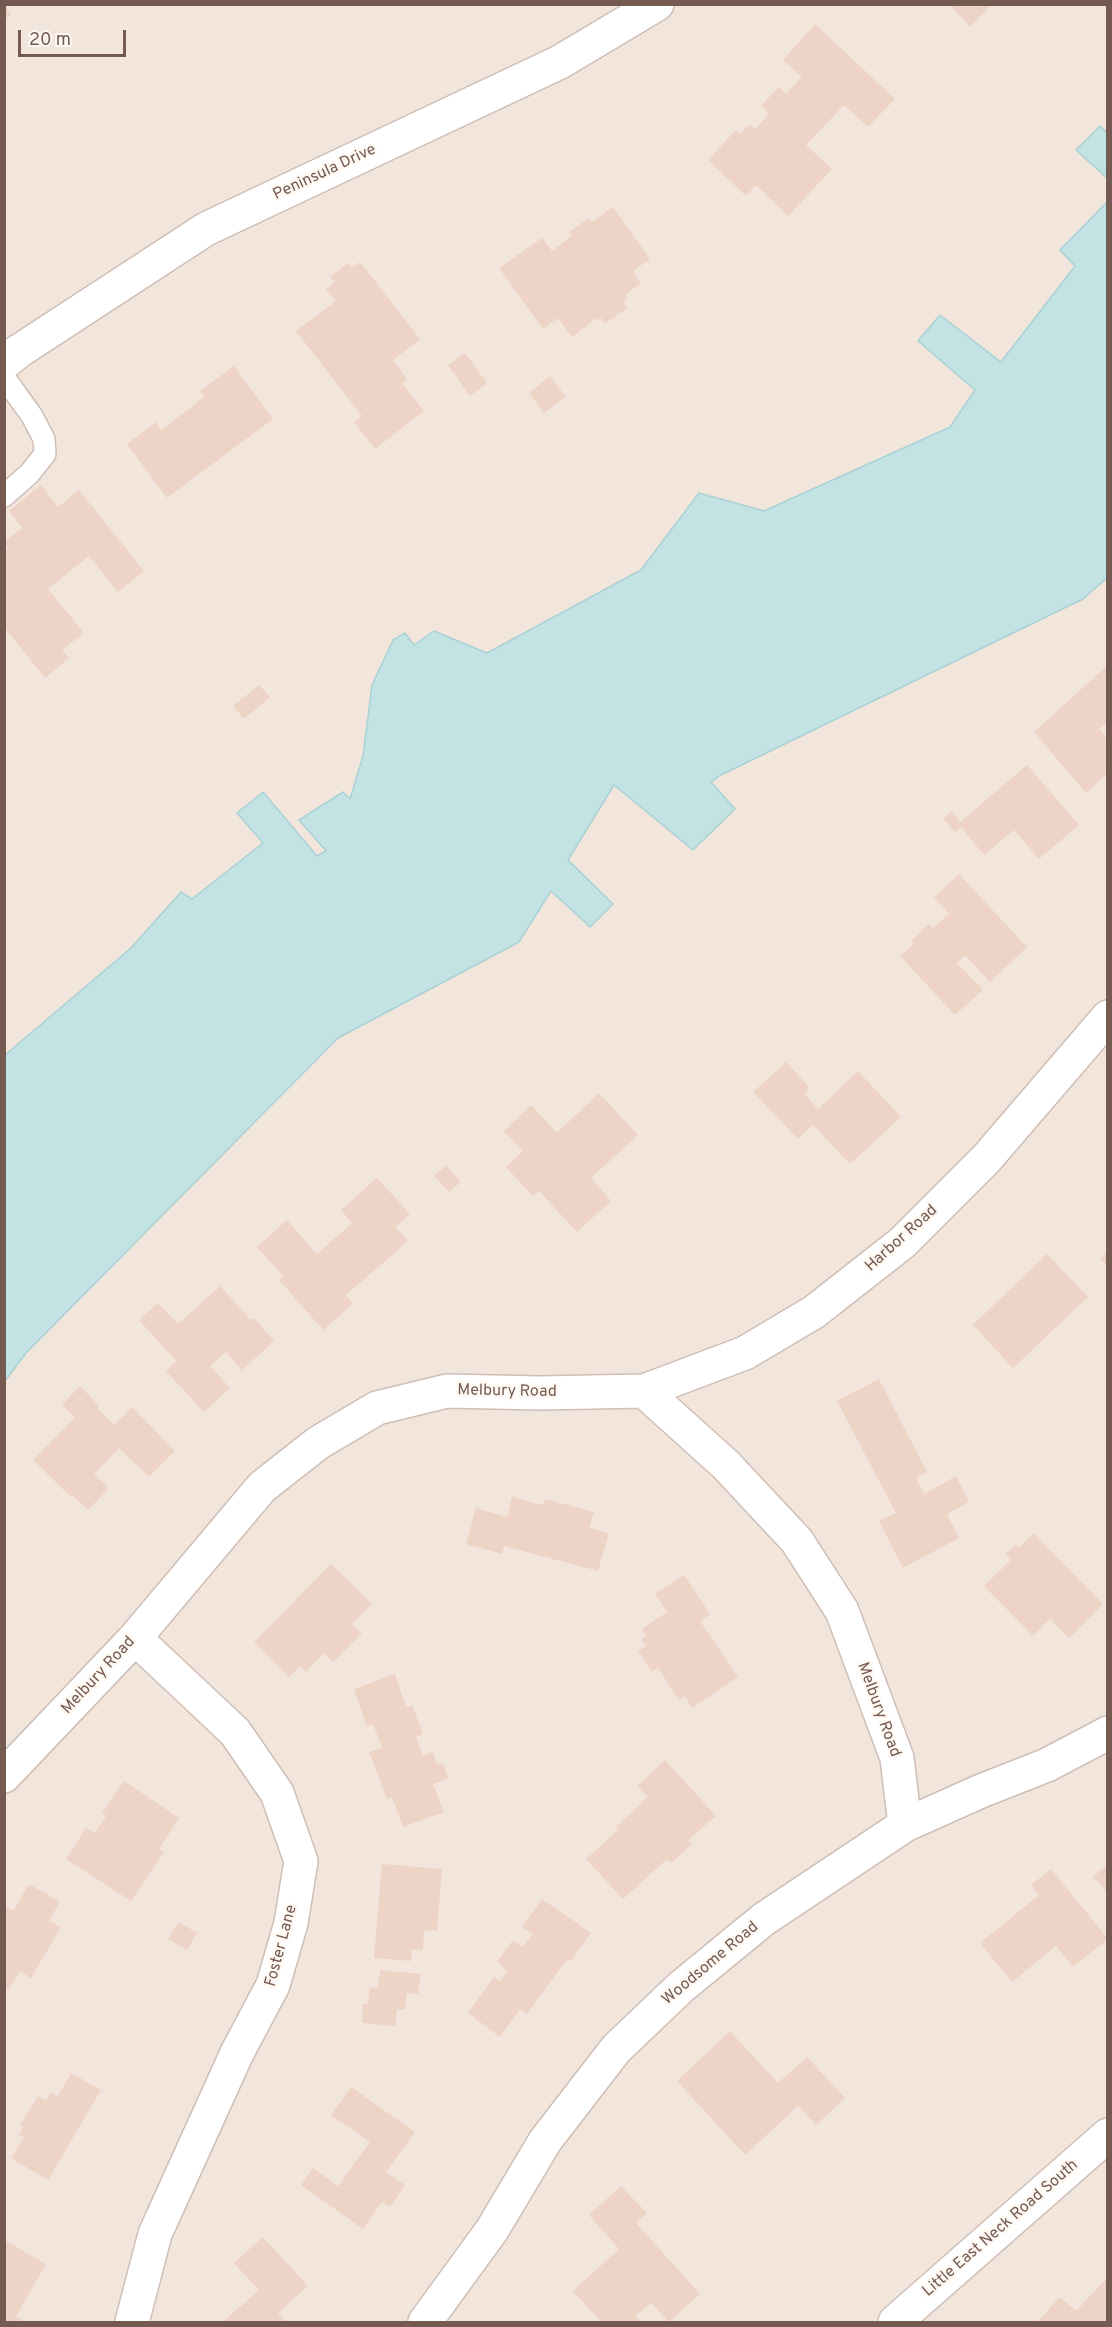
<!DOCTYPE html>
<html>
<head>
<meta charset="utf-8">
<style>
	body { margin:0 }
	#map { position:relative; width:1112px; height:2327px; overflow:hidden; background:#fbf4ed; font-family:Overpass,sans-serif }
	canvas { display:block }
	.frame { position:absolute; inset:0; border:6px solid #755a51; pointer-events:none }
	.scale { position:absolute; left:18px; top:30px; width:108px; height:27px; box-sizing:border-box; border:3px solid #755a51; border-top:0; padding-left:8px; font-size:18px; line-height:21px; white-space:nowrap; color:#755a51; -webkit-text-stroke:4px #fef9f3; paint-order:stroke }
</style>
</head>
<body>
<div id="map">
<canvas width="1112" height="2327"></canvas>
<div class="frame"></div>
<div class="scale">20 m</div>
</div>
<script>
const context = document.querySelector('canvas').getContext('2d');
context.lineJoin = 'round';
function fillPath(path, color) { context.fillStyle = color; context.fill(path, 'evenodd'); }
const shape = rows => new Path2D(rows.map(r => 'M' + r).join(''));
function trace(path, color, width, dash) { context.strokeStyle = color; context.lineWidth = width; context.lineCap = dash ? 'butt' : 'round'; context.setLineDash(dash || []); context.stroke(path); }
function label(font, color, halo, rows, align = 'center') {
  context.font = font + ' Overpass,sans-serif'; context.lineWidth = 5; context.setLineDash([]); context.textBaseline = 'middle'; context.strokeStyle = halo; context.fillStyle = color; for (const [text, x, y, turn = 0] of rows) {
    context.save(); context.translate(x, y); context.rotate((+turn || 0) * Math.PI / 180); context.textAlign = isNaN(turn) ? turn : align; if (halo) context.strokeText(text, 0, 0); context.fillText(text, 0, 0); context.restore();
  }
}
const residential = shape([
	[5,5,1107,5,1107,2322,5,2322]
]);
const water = shape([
	[1100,126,1107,133,1107,178,1076,150,1100,126],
	[1107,202,1107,578,1083,599,721,775,711,782,735,809,693,850,614,785,568,860,613,904,590,927,551,891,519,942,338,1038,26,1353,5,1381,5,1055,131,948,181,892,192,899,263,843,237,813,263,792,317,856,326,851,299,820,343,792,350,799,363,756,372,685,393,640,405,633,414,645,434,631,487,653,641,570,699,493,764,511,950,427,975,390,918,341,940,315,1001,362,1075,266,1060,250,1107,202]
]);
const building = shape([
	[4,4,11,15,4,19],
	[949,4,993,4,970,27],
	[815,24,895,99,868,127,844,105,806,145,832,169,788,216,756,185,746,196,708,160,736,130,740,134,750,124,755,129,769,114,761,106,779,87,786,94,802,77,783,60],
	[613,207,650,259,633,271,641,283,625,295,628,299,623,302,627,308,605,324,601,318,598,320,597,318,572,337,558,318,543,329,499,268,542,238,552,251,572,236,569,232,589,218,592,222],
	[360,262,420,339,393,360,407,379,402,383,424,411,375,449,354,422,362,416,296,331,336,301,326,289,335,282,330,277,348,263,352,268],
	[465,353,487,383,470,396,448,365],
	[234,366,273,419,167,498,127,444,156,422,161,430,204,397,200,391],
	[550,376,566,397,544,413,529,393],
	[41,485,58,507,79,490,144,571,118,592,89,556,48,589,84,633,62,650,69,658,45,678,5,628,5,551,8,548,4,542,22,528,9,511],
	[1108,665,1108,721,1099,729,1108,739,1108,773,1086,793,1034,732],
	[259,685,270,697,244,719,233,706],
	[1027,765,1079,825,1039,859,1014,830,984,855,961,827,955,832,943,819,952,811,960,822],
	[959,874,1027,947,990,982,965,955,957,963,983,990,955,1015,900,956,914,944,911,941,929,924,933,928,949,914,934,897],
	[786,1062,810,1088,804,1094,818,1109,858,1071,901,1117,850,1164,813,1125,798,1139,753,1092],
	[599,1093,638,1135,591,1178,611,1201,577,1232,539,1191,533,1196,506,1167,523,1151,504,1131,531,1105,557,1133],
	[446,1166,461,1182,449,1192,434,1176],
	[377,1178,410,1214,395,1227,408,1241,346,1295,353,1304,323,1330,279,1280,283,1276,257,1247,287,1220,317,1254,352,1223,341,1210],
	[1108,1251,1108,1266,1100,1259],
	[1047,1254,1088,1297,1013,1368,973,1325],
	[220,1286,251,1320,254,1318,274,1341,242,1370,226,1352,210,1366,230,1388,204,1412,166,1371,176,1361,139,1320,158,1303,178,1324],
	[879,1379,927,1472,916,1478,924,1494,956,1476,969,1502,947,1514,959,1538,903,1568,879,1521,896,1513,837,1401],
	[80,1386,99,1406,97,1408,114,1425,132,1407,175,1451,149,1477,119,1448,94,1474,109,1488,88,1510,72,1495,71,1497,33,1460,75,1418,62,1405],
	[512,1497,543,1505,545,1499,594,1512,589,1528,609,1533,598,1571,504,1546,502,1554,466,1544,476,1508,507,1517],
	[1033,1533,1103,1604,1069,1638,1050,1619,1033,1636,984,1586,1011,1560,1005,1554,1016,1544,1019,1548],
	[331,1564,372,1604,352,1624,362,1633,333,1662,324,1653,306,1672,300,1666,289,1677,254,1642],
	[684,1575,710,1614,700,1621,738,1677,692,1708,685,1696,679,1700,658,1668,652,1672,638,1651,646,1646,641,1640,646,1636,642,1629,667,1612,655,1594],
	[395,1674,406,1707,412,1705,423,1734,416,1737,423,1756,433,1752,437,1764,443,1763,448,1778,433,1784,444,1812,403,1827,392,1797,387,1799,369,1752,382,1748,373,1724,367,1727,354,1689],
	[665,1760,716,1816,688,1840,692,1844,671,1863,667,1859,623,1899,586,1859,618,1830,616,1827,648,1797,637,1786],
	[124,1781,179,1818,159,1849,164,1852,131,1901,66,1859,86,1828,95,1833,106,1816,102,1813],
	[382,1864,442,1869,437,1931,424,1930,423,1950,412,1949,411,1961,374,1958],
	[1108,1864,1108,1893,1093,1877],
	[1051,1869,1108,1939,1073,1967,1056,1946,1012,1982,980,1943,1039,1895,1031,1885],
	[29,1884,60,1902,49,1921,61,1927,31,1978,20,1971,9,1989,4,1986,4,1910,7,1907,13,1911],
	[542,1899,591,1933,571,1961,567,1959,527,2014,520,2009,500,2037,468,2013,494,1977,500,1981,508,1971,497,1962,513,1940,523,1947,533,1934,522,1927],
	[179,1922,197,1933,187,1950,168,1939],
	[380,1970,421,1974,418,1994,407,1993,405,2010,397,2009,395,2026,362,2023,363,2004,368,2004,370,1987,378,1988],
	[730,2031,778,2083,807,2057,845,2098,816,2125,798,2106,745,2155,677,2081],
	[71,2073,101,2090,48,2180,11,2158,24,2137,19,2135,23,2127,20,2126,38,2096,46,2101,51,2092,58,2096],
	[351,2087,415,2132,386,2172,405,2185,390,2207,382,2202,363,2229,301,2185,313,2168,338,2186,370,2142,331,2115],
	[621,2186,647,2213,636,2223,700,2294,669,2322,651,2303,635,2316,641,2322,601,2322,573,2291,619,2249,589,2215],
	[263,2237,308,2286,278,2313,287,2322,223,2322,259,2290,234,2263],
	[4,2240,46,2264,16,2316,22,2320,21,2322,4,2322],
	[1108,2277,1108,2322,1037,2322,1060,2297,1076,2311]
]);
const lane = shape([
	[4,377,32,416,44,439,45,454,29,474,4,496]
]);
const street = shape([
	[4,363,19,351,206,229,560,62,657,4],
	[644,1391,745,1353,814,1312,902,1243,987,1158,1108,1017],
	[4,1776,135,1638,262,1487,318,1443,377,1408,447,1391,540,1393,644,1391,726,1465,797,1541,842,1611,897,1758,905,1825],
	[132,2322,155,2234,237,2053,273,1985,291,1923,301,1861,277,1793,235,1732,135,1638],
	[425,2322,492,2230,545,2141,616,2049,681,1987,764,1919,905,1825,981,1791,1047,1765,1108,1733],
	[895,2322,1108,2135]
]);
const streetNames = [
	["Peninsula Drive",325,173,-25],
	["Harbor Road",902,1239,-42],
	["Melbury Road",507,1392,1],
	["Melbury Road",99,1676,-47],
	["Melbury Road",878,1710,70],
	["Foster Lane",282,1946,-75],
	["Woodsome Road",711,1964,-40],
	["Little East Neck Road South",1001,2229,-41]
];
fillPath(residential, '#f2e6dc');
fillPath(water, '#c2e2e4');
trace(water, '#aad2d4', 1.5);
fillPath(building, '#eed3c7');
trace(lane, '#cfbeb5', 24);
trace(street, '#cfbeb5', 36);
trace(lane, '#fff', 21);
trace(street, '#fff', 33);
label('16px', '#755a51', '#fef9f3', streetNames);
</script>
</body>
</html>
